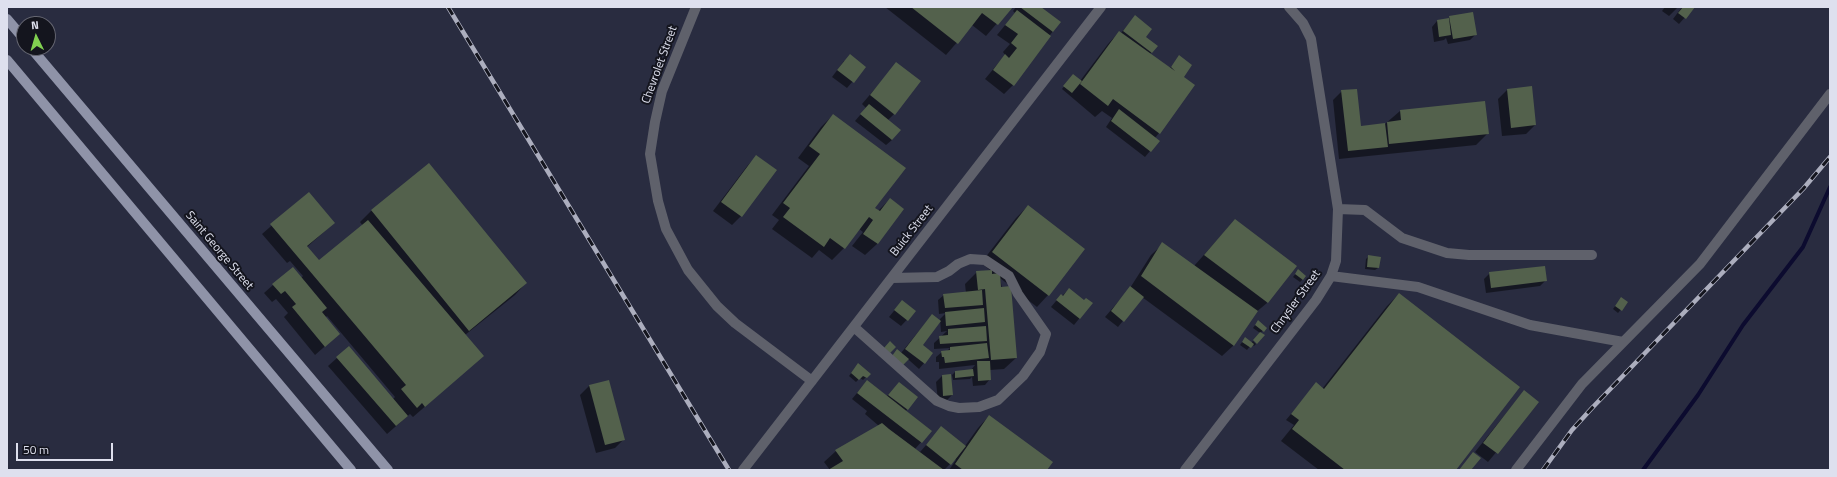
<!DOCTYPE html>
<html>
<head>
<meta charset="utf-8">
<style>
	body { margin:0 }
	#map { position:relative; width:1837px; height:477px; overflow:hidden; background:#292c40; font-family:"Titillium Web",sans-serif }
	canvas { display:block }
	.frame { position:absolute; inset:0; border:8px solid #dee0ee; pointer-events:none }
	.north { position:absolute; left:16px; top:16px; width:40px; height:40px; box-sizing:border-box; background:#14151e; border:1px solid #656671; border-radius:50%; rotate:355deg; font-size:11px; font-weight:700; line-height:16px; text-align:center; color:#dee0ee }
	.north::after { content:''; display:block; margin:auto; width:14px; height:18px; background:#81d050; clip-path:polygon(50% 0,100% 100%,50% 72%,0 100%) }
	.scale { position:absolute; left:16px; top:443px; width:97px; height:18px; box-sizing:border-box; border:2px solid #dee0ee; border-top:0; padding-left:5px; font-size:12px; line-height:14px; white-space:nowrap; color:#dee0ee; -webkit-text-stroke:3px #14151e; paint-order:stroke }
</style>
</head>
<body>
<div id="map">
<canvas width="1837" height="477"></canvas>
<div class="frame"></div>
<div class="north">N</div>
<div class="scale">50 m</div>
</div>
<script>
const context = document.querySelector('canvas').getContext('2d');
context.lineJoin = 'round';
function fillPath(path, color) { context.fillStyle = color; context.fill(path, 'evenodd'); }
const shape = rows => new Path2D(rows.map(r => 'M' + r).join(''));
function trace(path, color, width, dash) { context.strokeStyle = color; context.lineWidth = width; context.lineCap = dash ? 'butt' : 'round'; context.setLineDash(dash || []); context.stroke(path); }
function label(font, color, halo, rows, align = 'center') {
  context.font = font + ' "Titillium Web",sans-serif'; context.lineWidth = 4; context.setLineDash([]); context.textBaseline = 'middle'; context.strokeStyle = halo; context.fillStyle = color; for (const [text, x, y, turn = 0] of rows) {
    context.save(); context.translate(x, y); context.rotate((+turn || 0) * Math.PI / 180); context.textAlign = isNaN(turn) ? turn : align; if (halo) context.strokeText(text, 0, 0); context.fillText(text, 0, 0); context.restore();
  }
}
const shadow = shape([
	[885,7,1011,7,986,36,972,25,946,55],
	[1016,7,1039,7,1053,31,1013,85,1004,94,985,79,1005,55,1003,52,1010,44,997,35,1015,13,1013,11],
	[1665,7,1678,7,1669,16,1662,11],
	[1682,7,1694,7,1679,24,1673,19],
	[1135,17,1145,37,1156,46,1150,54,1170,68,1180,57,1182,77,1159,133,1155,138,1150,151,1145,157,1106,127,1112,118,1102,111,1095,117,1062,89,1071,78,1080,81,1108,44,1119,32,1121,33],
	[1450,17,1476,34,1470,40,1448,44,1446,38,1444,40,1434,42,1432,27,1437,21,1447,20],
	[844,61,865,67,847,88,832,77],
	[897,63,894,114,888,120,892,140,886,145,855,121,866,108,862,104],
	[1531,87,1535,125,1526,134,1502,136,1498,99,1507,90],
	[1342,91,1361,127,1385,124,1400,111,1488,133,1476,145,1339,159,1333,100],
	[833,115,874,208,878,211,890,199,903,209,877,244,865,255,852,246,863,232,859,229,844,248,832,260,819,250,812,258,772,229,779,220,772,215,809,166,798,158,821,127],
	[757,156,776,170,741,216,732,225,713,211,748,165],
	[429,164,526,283,515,295,465,335,483,356,413,417,410,414,387,434,328,366,337,358,393,399,395,397,327,316,325,318,339,334,315,355,284,317,288,313,276,299,272,302,264,293,273,285,301,278,303,276,290,261,287,263,262,234,309,193,334,223,307,247,319,262,363,226,360,222,371,211],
	[1028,206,1048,295,1037,307,1000,278,1016,358,1004,369,990,370,990,379,985,385,973,386,972,377,970,379,953,380,952,375,955,372,971,370,975,365,939,369,939,362,936,362,936,357,942,352,947,351,950,348,934,349,934,343,947,331,941,332,940,319,946,313,939,314,938,300,944,295,966,293,965,284,977,272,991,271,981,263,1016,218],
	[1235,220,1267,303,1255,313,1234,345,1222,356,1142,297,1118,327,1105,317,1130,288,1151,255,1163,244,1194,266],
	[1369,256,1378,268,1375,270,1365,269,1366,259],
	[1298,271,1303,279,1300,282,1293,277],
	[1490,273,1546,280,1540,286,1486,293,1484,279],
	[1069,289,1084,301,1091,304,1074,325,1051,307,1061,295,1062,296],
	[1399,294,1454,470,1319,470,1281,441,1294,425,1286,420,1316,384,1322,389,1387,306],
	[902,301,915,311,901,326,889,317],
	[1619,301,1627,302,1618,313,1613,309],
	[932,315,921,345,924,363,919,369,901,353],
	[1256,324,1266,328,1260,333,1253,328],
	[1243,341,1251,343,1253,341,1256,344,1254,346,1252,344,1247,350,1240,345],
	[856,367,869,374,863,380,860,378,856,382,849,376],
	[942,376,952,395,946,401,938,401,936,382],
	[608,381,624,439,615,448,596,453,580,395,589,386],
	[867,381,887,396,899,383,907,409,906,411,931,431,915,449,920,452,941,428,965,446,978,428,989,416,1045,470,949,470,956,460,955,459,944,470,830,470,824,462,836,451,879,426,865,414,867,411,852,399],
	[1524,391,1538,402,1488,462,1475,452]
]);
const stream = shape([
	[1643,470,1698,395,1743,325,1803,247,1830,187]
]);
const building = shape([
	[911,7,1013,7,998,25,982,13,958,44],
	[1020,7,1041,7,1061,22,1053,32],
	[1683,7,1695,7,1686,19,1678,13],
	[1017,10,1051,36,1014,86,993,70,1005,54,1009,58,1017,48,1011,43,1018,34,1005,25],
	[1473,12,1477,35,1453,39,1449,16],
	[1135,15,1152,29,1146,37,1158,46,1152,53,1123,31],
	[1449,18,1451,35,1439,37,1437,20],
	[1119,31,1175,71,1171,67,1179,55,1192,65,1184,77,1195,85,1160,134,1113,99,1108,106,1080,84],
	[850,54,866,67,854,83,837,70],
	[896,62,921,81,895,115,870,95],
	[1073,74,1082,81,1072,93,1063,86],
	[1532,86,1536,125,1511,128,1507,89],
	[1357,89,1361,126,1385,123,1388,147,1348,151,1341,90],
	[1485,101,1489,134,1389,144,1387,122,1401,120,1400,110],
	[869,104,901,130,892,140,860,114],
	[1119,109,1160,141,1151,152,1111,121],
	[833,114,906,168,875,208,880,211,890,198,904,209,878,244,863,234,873,220,869,217,845,249,830,238,824,247,783,217,790,208,783,203,820,154,809,146],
	[756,155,777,170,742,217,721,202],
	[429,163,527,283,469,331,371,210],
	[309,192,335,223,307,246,319,260,368,220,484,356,425,407,422,403,417,408,401,389,406,385,270,224],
	[1028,205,1085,249,1049,296,992,252],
	[1235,219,1297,266,1268,303,1204,255],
	[1162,242,1258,311,1234,346,1141,276],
	[1368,255,1381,257,1379,268,1367,267],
	[1545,266,1547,281,1491,288,1489,272],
	[293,267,327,308,322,312,340,334,325,347,292,307,296,304,285,291,281,294,272,284],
	[1298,269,1306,276,1303,280,1295,274],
	[992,270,992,274,1000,273,1001,287,1011,286,1017,358,991,360,985,289,978,290,976,271],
	[1130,286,1144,297,1124,322,1111,311],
	[1069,288,1084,300,1086,298,1093,303,1080,319,1056,300,1061,294,1063,296],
	[982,290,983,305,945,308,943,294],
	[1399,293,1520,387,1456,470,1345,470,1292,429,1299,420,1291,414,1316,382,1324,389],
	[1621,297,1628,302,1622,311,1615,306],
	[902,300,916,311,908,321,894,310],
	[984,308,985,322,946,326,945,312],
	[932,314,941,321,923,345,933,353,925,364,905,349],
	[1258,320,1267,328,1264,332,1255,325],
	[986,326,987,341,940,344,939,336,948,335,948,329],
	[1260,332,1265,335,1257,344,1253,340],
	[1245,337,1254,344,1251,348,1242,342],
	[890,341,896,347,890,353,884,348],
	[987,343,989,358,945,363,944,357,942,357,941,351,950,350,950,347],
	[349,346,408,416,396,426,336,357],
	[897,349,909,359,903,365,892,356],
	[977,361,990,361,991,380,978,381],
	[858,363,871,374,867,378,863,376,859,380,851,373],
	[973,369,974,376,955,378,955,371],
	[951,374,953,395,943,396,942,375],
	[609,380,625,440,605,445,589,385],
	[867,380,932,431,922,443,857,393],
	[899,382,918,397,908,410,888,395],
	[1524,390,1539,402,1498,454,1483,443],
	[989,415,1053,462,1047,470,963,470,955,464],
	[882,423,889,429,944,470,828,470,843,461,835,450],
	[941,426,966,446,951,465,926,445],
	[1473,452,1481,458,1471,470,1459,470]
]);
const minor = shape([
	[696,7,662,91,655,122,650,154,658,201,666,229,688,270,717,306,735,323,812,381],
	[1338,209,1365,210,1402,238,1447,253,1469,255,1592,255],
	[1331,276,1418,287,1530,325,1623,342],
	[854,327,937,401,949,406,959,408,979,407,998,400,1023,376,1040,352,1046,334,1018,294,1009,276,985,260,970,259,958,264,949,271,937,277,892,278],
	[743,470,1101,7],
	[1185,470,1316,300,1331,276,1336,261,1338,209,1311,39,1303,23,1289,7],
	[1516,470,1582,384,1700,264,1830,94]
]);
const major = shape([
	[7,19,24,39],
	[31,48,388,470],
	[7,60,351,470]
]);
const rail = shape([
	[448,7,729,470],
	[1543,470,1572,430,1592,408,1803,189,1830,157]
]);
const streetNames = [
	["Chevrolet Street",660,65,-70],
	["Buick Street",912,231,-52],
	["Saint George Street",219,251,50],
	["Chrysler Street",1296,302,-54]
];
fillPath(shadow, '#0007');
trace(stream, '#0c0b2f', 4);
fillPath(building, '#53614c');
trace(minor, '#5f616b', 10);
trace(major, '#8f93a8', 10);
trace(rail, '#acaebe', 4.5);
trace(rail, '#14151e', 3, [9]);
label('12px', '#dee0ee', '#14151e', streetNames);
</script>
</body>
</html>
